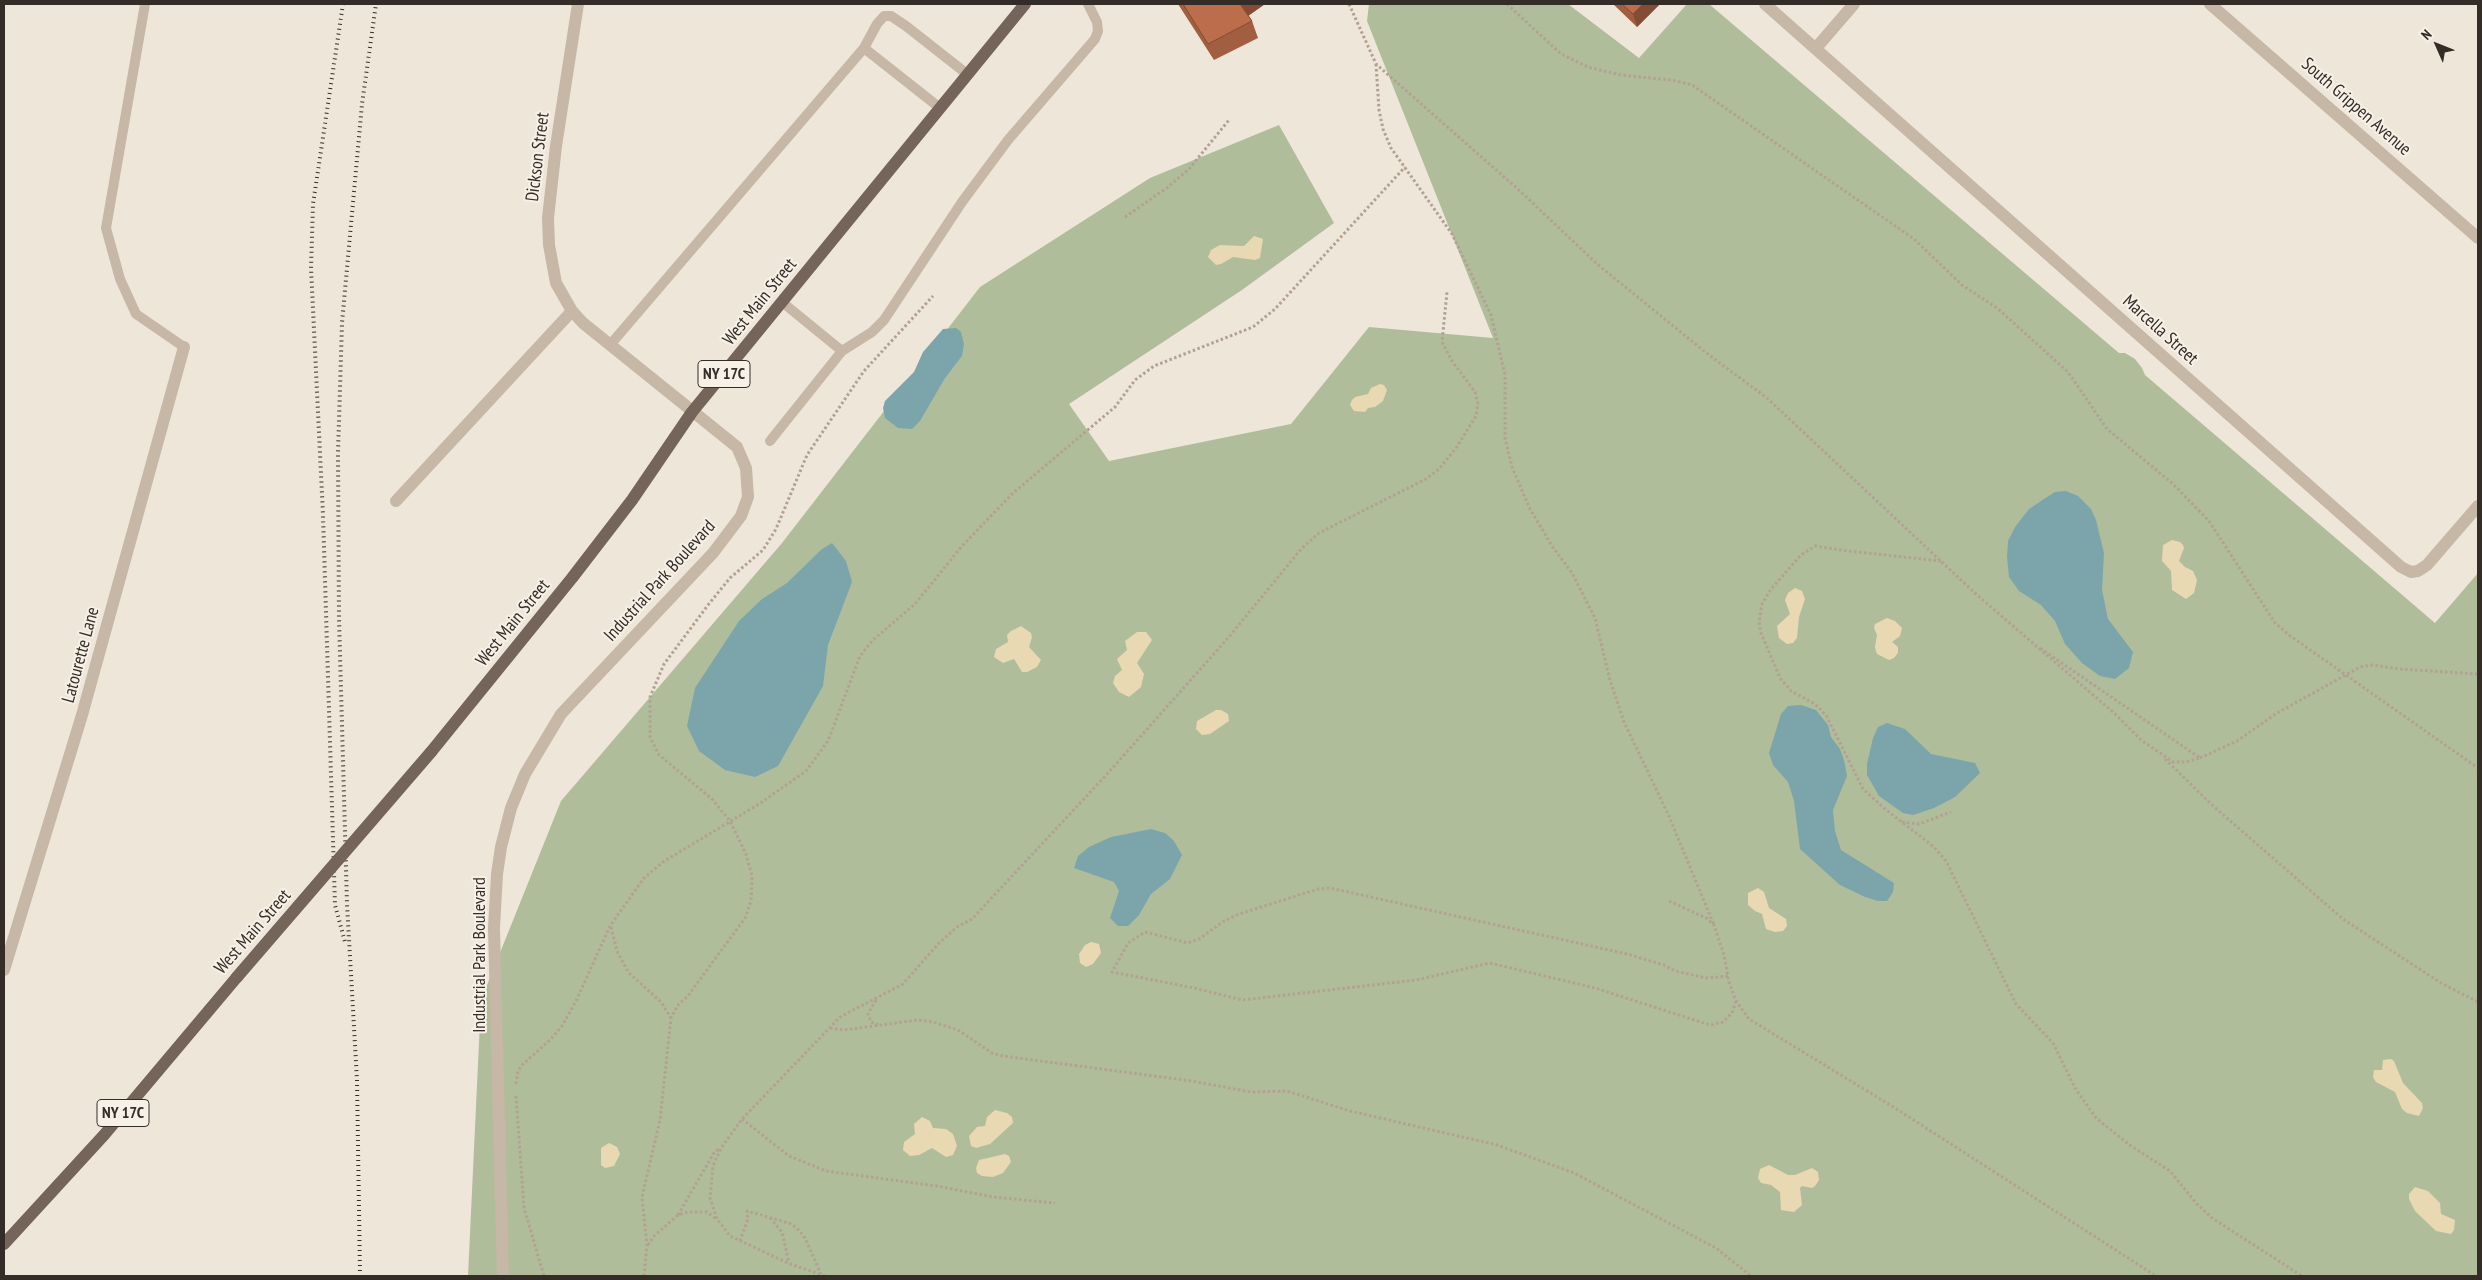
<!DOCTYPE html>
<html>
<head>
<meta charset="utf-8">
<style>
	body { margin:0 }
	#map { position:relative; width:2482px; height:1280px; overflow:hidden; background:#efe6da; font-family:"PT Sans Narrow",sans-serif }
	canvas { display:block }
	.frame { position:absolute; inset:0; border:5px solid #332c27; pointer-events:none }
	.north { position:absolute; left:2412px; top:20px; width:50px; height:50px; -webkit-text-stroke:4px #f7f0e6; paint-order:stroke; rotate:314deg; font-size:14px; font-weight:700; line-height:20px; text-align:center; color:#332c27 }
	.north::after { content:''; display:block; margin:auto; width:18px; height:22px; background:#332c27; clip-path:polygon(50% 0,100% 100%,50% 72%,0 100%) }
</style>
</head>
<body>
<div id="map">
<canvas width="2482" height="1280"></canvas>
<div class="frame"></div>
<div class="north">N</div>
</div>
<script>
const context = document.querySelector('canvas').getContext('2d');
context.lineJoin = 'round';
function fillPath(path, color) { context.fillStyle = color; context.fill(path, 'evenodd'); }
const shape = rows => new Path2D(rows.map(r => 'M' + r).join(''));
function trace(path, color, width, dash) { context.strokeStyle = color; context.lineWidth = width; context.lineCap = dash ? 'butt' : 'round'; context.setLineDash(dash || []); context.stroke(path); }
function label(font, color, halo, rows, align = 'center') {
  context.font = font + ' "PT Sans Narrow",sans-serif'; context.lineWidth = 4; context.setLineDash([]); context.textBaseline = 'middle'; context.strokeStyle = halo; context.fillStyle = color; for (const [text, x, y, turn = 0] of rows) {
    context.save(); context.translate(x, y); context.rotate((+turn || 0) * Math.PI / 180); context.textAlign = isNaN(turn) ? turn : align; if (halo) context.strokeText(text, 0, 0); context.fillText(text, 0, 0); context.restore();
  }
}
const green = shape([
	[1369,4,1568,4,1639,58,1687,4,1709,4,2119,353,2125,353,2135,359,2142,368,2145,375,2435,623,2478,573,2478,1276,468,1276,481,1000,561,801,782,543,980,287,1150,178,1279,125,1334,223,1242,290,1069,404,1109,461,1291,424,1369,327,1493,338,1367,21]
]);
const sand = shape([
	[1254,236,1263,239,1260,258,1255,260,1233,257,1221,264,1216,265,1208,257,1211,250,1220,245,1244,246],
	[1380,384,1384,385,1387,390,1383,401,1375,407,1368,408,1365,412,1354,411,1350,405,1352,400,1355,397,1368,394,1371,388],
	[2172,540,2180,542,2183,545,2184,548,2179,561,2185,567,2193,571,2197,580,2194,593,2186,599,2172,590,2171,571,2162,561,2163,545],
	[1795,588,1802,591,1805,599,1799,617,1797,638,1793,643,1787,644,1779,638,1777,626,1790,614,1785,600,1788,593],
	[1887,618,1895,621,1902,628,1900,636,1892,642,1898,647,1898,653,1894,658,1889,660,1877,654,1875,647,1877,635,1874,628,1875,624],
	[1021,626,1031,633,1032,637,1029,647,1041,660,1037,667,1027,672,1022,672,1014,659,1003,663,994,657,996,649,1008,642,1007,635,1011,631],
	[1137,632,1146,632,1152,640,1137,663,1144,674,1141,687,1129,697,1119,692,1113,683,1115,676,1122,670,1117,659,1127,650,1125,641],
	[1216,710,1221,710,1228,714,1229,721,1210,734,1202,735,1196,729,1197,721],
	[1758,888,1764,892,1769,908,1786,919,1787,926,1783,931,1775,932,1766,929,1762,914,1755,911,1748,905,1748,893],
	[1091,942,1099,944,1101,953,1093,964,1086,967,1080,963,1079,954,1085,945],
	[2391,1059,2394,1061,2403,1083,2422,1103,2423,1108,2419,1116,2407,1113,2402,1109,2395,1092,2376,1082,2373,1077,2374,1070,2382,1070,2383,1060],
	[995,1110,1007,1113,1012,1117,1013,1123,990,1144,976,1148,971,1146,969,1136,977,1127,985,1126,987,1117],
	[922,1117,930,1121,933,1128,946,1129,953,1134,957,1146,953,1155,946,1157,932,1148,919,1155,910,1156,903,1150,904,1142,915,1134,914,1124],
	[609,1143,617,1147,620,1154,614,1166,605,1168,601,1165,601,1148],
	[1005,1154,1009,1156,1011,1162,1003,1173,993,1177,982,1176,977,1173,976,1168,979,1160],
	[1769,1165,1788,1175,1795,1175,1812,1168,1818,1172,1819,1180,1815,1186,1812,1188,1802,1186,1800,1188,1802,1205,1794,1212,1781,1210,1780,1192,1771,1185,1761,1183,1758,1178,1760,1169],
	[2415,1187,2428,1191,2440,1203,2441,1214,2455,1220,2454,1230,2451,1234,2436,1231,2415,1211,2409,1199,2409,1194]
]);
const water = shape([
	[956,328,961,332,964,344,962,356,945,378,920,421,912,429,898,428,885,418,883,408,885,401,914,372,923,352,943,329],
	[2066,491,2078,496,2091,509,2096,520,2104,553,2102,590,2108,619,2133,652,2129,668,2115,679,2100,676,2082,663,2065,644,2055,621,2041,605,2019,591,2009,577,2007,557,2008,541,2015,527,2029,509,2044,499,2055,492],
	[832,543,846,561,852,582,828,645,823,686,778,766,755,777,725,770,699,751,687,726,695,688,739,621,762,599,787,583,822,549],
	[1801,705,1816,710,1828,725,1831,737,1840,749,1844,760,1847,776,1833,810,1835,831,1841,850,1894,883,1893,892,1887,901,1878,901,1865,897,1840,885,1800,849,1794,801,1788,782,1773,765,1769,753,1781,714,1788,706],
	[1887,723,1905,729,1931,754,1975,763,1980,773,1955,797,1934,808,1913,815,1903,813,1879,796,1867,775,1867,764,1873,738,1878,727],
	[1151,829,1165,833,1174,841,1182,855,1170,879,1151,894,1139,915,1128,926,1118,926,1110,918,1119,891,1114,882,1074,868,1078,856,1089,847,1111,837]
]);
const path = shape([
	[1349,4,1376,64,1520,191,1597,264,1709,355,1767,398,1977,595,2113,712,2141,740,2173,762,2186,762,2200,758,2040,648],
	[1507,4,1561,54,1588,67,1621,75,1672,80,1692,85,1914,239,1962,285,1997,308,2068,372,2107,429,2173,484,2209,521,2275,623,2289,635,2478,768],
	[1376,64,1379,110,1383,129,1391,148,1452,234,1491,315,1505,375,1505,438,1512,467,1529,507,1552,546,1572,573,1595,618,1610,680,1624,722,1668,814,1714,925],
	[1125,217,1168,187,1189,169,1229,120],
	[1941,561,1848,551,1815,546,1801,555,1771,589,1762,604,1759,622,1761,633,1780,678,1791,691,1815,704,1826,715,1863,789,1885,809,1934,847,1946,861,2016,1004,2053,1043,2075,1088,2096,1118,2131,1146,2170,1171,2196,1203,2212,1218,2302,1276],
	[2200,758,2237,741,2277,713,2360,667,2372,665,2400,669,2478,674],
	[2165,759,2212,805,2343,919,2441,983,2478,1002],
	[1902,822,1919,824,1951,812],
	[1669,901,1706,918,1714,925,1724,955,1729,982,1736,1001,1749,1019,1895,1108,2156,1276],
	[611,927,617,951,628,972,661,1002,671,1018],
	[1728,976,1706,978,1675,971,1664,965,1627,954,1330,888,1318,889,1239,914,1224,921,1199,939,1188,943,1145,932,1128,943,1112,972,1194,988,1242,1000,1416,980,1490,963,1595,988,1710,1025,1723,1022,1732,1013,1736,1001],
	[876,1000,868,1014,871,1022,878,1025],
	[830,1028,844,1030,918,1020,933,1022,958,1030,992,1053,1003,1056,1192,1081,1251,1092,1287,1091,1350,1111,1497,1145,1574,1173,1716,1248,1751,1276],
	[516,1084,518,1071,523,1064,550,1040,562,1026,577,999,610,926,644,878,663,862,759,804,806,771,828,741,860,656,873,640,915,604,962,546,1013,493,1115,407,1135,380,1154,366,1253,327,1275,309,1405,167],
	[516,1096,524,1208,544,1276],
	[742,1119,789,1156,826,1171,937,1186,993,1197,1055,1203],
	[678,1215,715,1151,720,1149],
	[770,1218,782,1232,789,1263],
	[740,1241,748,1219,747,1211,789,1223,797,1228,805,1238,821,1274],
	[648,1245,654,1236,678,1215,688,1212,707,1212,716,1219],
	[644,1276,647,1245,642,1197,660,1120,671,1018,678,1005,687,997,745,918,751,901,752,876,746,854,730,821,712,799,659,755,650,737,650,697,664,664,708,605,730,578,763,550,776,529,807,455,864,371,933,296],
	[825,1276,790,1264,730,1236,717,1219,710,1198,713,1166,721,1148,742,1119,840,1017,903,984,939,943,957,927,972,919,1109,772,1228,638,1302,548,1319,533,1426,479,1439,469,1456,448,1476,416,1478,404,1475,392,1452,361,1442,342,1447,292]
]);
const service = shape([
	[145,4,106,228,120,279,136,314,184,347],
	[864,48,940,108],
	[782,302,842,351],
	[610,345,864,48,877,24,884,16,891,16,906,26,967,74],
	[770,441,842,351,872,332,884,320,962,202,1008,140,1095,39,1098,31,1097,22,1088,4]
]);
const minor = shape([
	[1765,4,2401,567,2411,572,2418,571,2427,565,2478,506],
	[2210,4,2478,238],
	[1816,48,1854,4],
	[396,501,572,311],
	[4,970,82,715,184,347],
	[503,1276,494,928,497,874,501,847,511,808,525,774,561,714,713,553,741,516,748,497,746,468,737,447,583,323,572,311,556,283,549,245,548,218,556,146,578,4]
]);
const primary = shape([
	[431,752,572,578,632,500,692,412,1025,4],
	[4,1244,104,1135,237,977]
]);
const rail = shape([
	[343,4,313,204,311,268,323,515,335,905,345,942],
	[360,1276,357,1080,347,904,339,618,338,453,342,323,362,104,376,4]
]);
const primaryBridge = shape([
	[237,977,431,752]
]);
const wall = shape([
	[1178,4,1265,4,1248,16,1252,21,1258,38,1214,60],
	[1613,4,1660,4,1637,27]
]);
const shadedWall = shape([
	[1240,4,1265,4,1245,18],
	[1643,4,1660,4,1637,27,1633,14]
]);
const building = shape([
	[1183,4,1240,4,1252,21,1208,44,1183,4],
	[1622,4,1643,4,1633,14,1622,4]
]);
const shields = [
	[724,374,52],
	[123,1113,52]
];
const shieldNames = [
	["NY 17C",724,374],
	["NY 17C",123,1113]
];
const streetNames = [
	["South Grippen Avenue",2356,107,41],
	["Dickson Street",538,157,-83],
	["West Main Street",760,302,-51],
	["Marcella Street",2160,330,42],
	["Industrial Park Boulevard",660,581,-48],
	["West Main Street",513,623,-51],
	["Latourette Lane",81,655,-75],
	["West Main Street",253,932,-49],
	["Industrial Park Boulevard",480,955,-90]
];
fillPath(green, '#b0bd9b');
fillPath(sand, '#e8d9b3');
fillPath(water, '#7ba5aa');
trace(path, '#b2a192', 3, [2.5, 2.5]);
trace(service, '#c6b7a7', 10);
trace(minor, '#c6b7a7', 12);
trace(primary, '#746459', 12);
trace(rail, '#332c27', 4, [1, 4]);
trace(primaryBridge, '#746459', 12);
fillPath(wall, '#a25e40');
fillPath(shadedWall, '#844c34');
fillPath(building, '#bc6d4b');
trace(building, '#844c34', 1);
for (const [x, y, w] of shields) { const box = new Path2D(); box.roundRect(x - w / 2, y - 13.5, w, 27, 4); context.fillStyle = '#f7f0e6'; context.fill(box); trace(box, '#332c27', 1); }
label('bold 16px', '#332c27', null, shieldNames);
label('18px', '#332c27', '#f7f0e6', streetNames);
</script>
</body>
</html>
